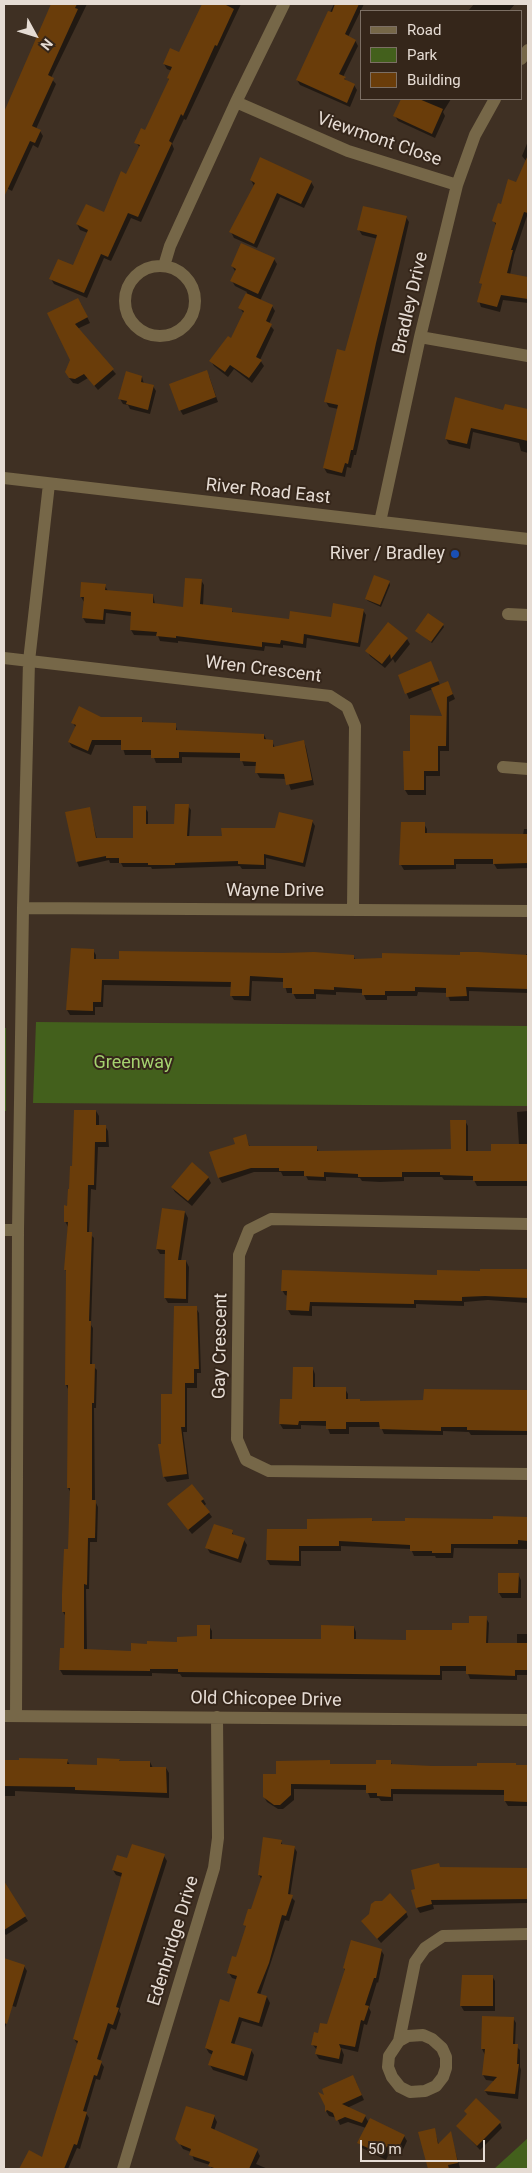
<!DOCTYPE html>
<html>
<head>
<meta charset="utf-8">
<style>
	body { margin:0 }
	#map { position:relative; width:532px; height:2173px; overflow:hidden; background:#3f3023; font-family:Roboto,sans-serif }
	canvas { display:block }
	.frame { position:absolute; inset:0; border:5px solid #e6dcd4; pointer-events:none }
	.legend { position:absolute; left:360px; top:10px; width:162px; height:90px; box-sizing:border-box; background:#35261a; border:1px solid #7c6f64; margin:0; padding:6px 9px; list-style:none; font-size:15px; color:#e6dcd4 }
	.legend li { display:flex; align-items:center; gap:10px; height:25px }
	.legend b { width:25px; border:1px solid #7c6f64 }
	.north { position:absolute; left:10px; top:10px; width:50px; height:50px; -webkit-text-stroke:4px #35261a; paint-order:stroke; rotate:129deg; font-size:14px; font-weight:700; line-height:20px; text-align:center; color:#e6dcd4 }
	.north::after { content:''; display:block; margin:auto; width:18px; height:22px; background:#e6dcd4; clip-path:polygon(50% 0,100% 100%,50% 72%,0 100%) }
	.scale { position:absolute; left:360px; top:2140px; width:125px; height:22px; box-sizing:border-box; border:2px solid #e6dcd4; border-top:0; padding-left:6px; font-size:15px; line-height:18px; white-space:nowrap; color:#e6dcd4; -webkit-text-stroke:4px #35261a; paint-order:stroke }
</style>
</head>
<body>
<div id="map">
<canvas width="532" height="2173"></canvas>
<div class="frame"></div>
<ul class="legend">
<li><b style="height:6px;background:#766748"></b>Road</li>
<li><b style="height:14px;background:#43601c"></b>Park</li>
<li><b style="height:14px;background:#6a3d0a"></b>Building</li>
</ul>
<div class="north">N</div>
<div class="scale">50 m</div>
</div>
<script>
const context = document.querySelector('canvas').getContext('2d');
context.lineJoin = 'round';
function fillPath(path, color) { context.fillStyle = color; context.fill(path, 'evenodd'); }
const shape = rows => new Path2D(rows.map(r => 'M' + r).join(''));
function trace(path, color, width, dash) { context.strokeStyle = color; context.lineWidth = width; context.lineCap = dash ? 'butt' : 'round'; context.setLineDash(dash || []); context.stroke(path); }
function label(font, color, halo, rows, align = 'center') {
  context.font = font + ' Roboto,sans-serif'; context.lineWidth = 4; context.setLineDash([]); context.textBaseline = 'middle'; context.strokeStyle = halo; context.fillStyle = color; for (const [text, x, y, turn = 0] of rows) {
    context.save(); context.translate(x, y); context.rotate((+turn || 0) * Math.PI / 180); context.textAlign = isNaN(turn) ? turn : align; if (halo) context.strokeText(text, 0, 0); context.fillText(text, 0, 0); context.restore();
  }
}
const green = shape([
	[36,1022,528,1026,528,1106,33,1103],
	[4,1028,6,1028,6,1111,4,1111],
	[528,2138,528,2169,494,2169]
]);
const shadow = shape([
	[53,4,87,4,51,78,56,84,36,129,40,131,43,136,38,148,33,145,12,191,4,187,4,115],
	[204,4,241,4,186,120,184,119,172,144,174,149,141,222,131,218,111,261,104,258,87,298,54,284,51,279,74,267,88,233,80,230,77,224,104,214,127,175,140,148,136,142,146,132,169,80,168,78,172,71,167,69,164,64,180,54],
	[334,4,364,4,348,37,355,40,358,46,343,77,348,82,354,85,357,90,350,107,300,85,297,80],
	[474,4,515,4,509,11,468,11],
	[402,99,451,99,443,112,445,116,435,138,398,121,395,116],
	[528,141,528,217,527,216,514,255,510,275,528,279,528,303,503,300,500,312,481,307,479,301,483,286,481,283,496,226,494,221,501,205,517,184,527,162,522,156],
	[251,180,311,182,314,187,304,208,280,197,257,248,234,238,231,232,254,186],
	[406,217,409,222,356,455,354,455,351,468,347,467,345,477,327,473,324,468,338,409,329,407,326,402,346,353,378,239,362,235,359,230],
	[274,259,277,264,260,301,272,306,275,311,269,324,274,330,260,360,264,366,252,383,234,369,228,377,214,366,211,361,232,340,244,314,240,308,247,292,235,286,232,281,235,271,232,266],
	[81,304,90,323,77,329,116,374,98,390,88,378,78,384,73,383,69,378,72,360,49,313],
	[209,376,218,402,183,415,180,410],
	[142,377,144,384,153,386,156,391,150,414,130,409,128,405,123,404,120,399],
	[506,405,528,410,528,453,521,451,519,443,473,432,470,449,449,444,446,439,504,411],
	[201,580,204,585,203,606,231,609,234,614,290,621,332,618,363,610,366,615,360,647,307,638,306,648,283,645,283,648,265,646,264,651,178,641,178,643,160,641,158,636,134,635,131,630,132,616,106,613,105,624,86,623,83,618,84,602,81,597,105,586,108,591,153,595,155,604,184,608],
	[389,582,390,585,381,607,368,601,366,599],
	[443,625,444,627,432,643,417,631],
	[407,639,410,644,395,663,393,659,385,668,370,656,367,651],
	[433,668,440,685,450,687,455,699,449,702,449,751,440,751,440,776,426,776,426,795,408,795,405,790,411,752,444,717,433,689,409,699,399,675],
	[101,718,141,718,144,724,175,724,178,732,264,735,267,741,272,741,275,748,304,742,306,747,314,785,291,790,287,779,260,778,257,773,257,766,244,766,241,758,182,757,182,763,156,763,153,755,125,755,122,745,95,745,91,755,72,747,69,742,76,728,73,723],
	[188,806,191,810,189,838,223,837,276,830,312,821,315,826,305,867,266,858,266,869,242,869,240,866,152,869,151,867,123,867,121,863,110,863,109,860,79,867,77,862,89,808,97,839,134,839,145,808,148,812,148,825,176,825],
	[424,824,427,829,427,834,523,835,524,829,528,829,528,868,497,869,494,864,456,864,456,869,404,870,401,865],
	[93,950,96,955,96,960,353,956,356,960,526,956,526,954,528,954,528,993,469,991,469,1001,450,1001,447,993,418,992,417,996,387,996,387,1000,366,1000,363,993,336,992,336,995,316,994,316,999,296,999,293,993,287,993,284,982,252,981,251,1001,234,1000,231,995,232,987,104,985,103,1007,95,1007,95,1015,70,1015,67,1010],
	[96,1111,99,1116,99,1126,105,1126,108,1131,109,1147,98,1147,96,1190,91,1189,89,1233,94,1238,91,1325,93,1328,92,1365,97,1370,96,1408,94,1408,95,1501,98,1507,97,1542,90,1542,89,1589,86,1589,87,1650,132,1652,148,1645,179,1643,198,1637,209,1626,212,1631,212,1640,322,1640,354,1627,356,1632,356,1640,407,1641,453,1631,486,1618,489,1623,488,1644,517,1644,517,1634,528,1634,528,1675,517,1675,517,1680,470,1679,467,1671,442,1671,442,1680,182,1677,180,1674,152,1673,152,1676,63,1675,60,1670,66,1649,66,1617,63,1612,69,1551,71,1493,68,1488,69,1391,66,1385,67,1273,65,1269,68,1227,65,1221,73,1168],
	[528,1111,528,1186,477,1186,474,1180,444,1180,442,1177,404,1177,404,1181,380,1182,362,1181,360,1178,326,1177,326,1181,308,1180,306,1176,283,1176,281,1172,254,1172,222,1183,219,1178,237,1144,245,1136,250,1147,316,1147,319,1152,452,1150,465,1121,468,1126,468,1152,492,1152,519,1145,517,1112],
	[208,1177,211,1183,192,1206,175,1192,172,1187],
	[185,1212,188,1218,181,1261,186,1261,189,1267,188,1303,168,1303,165,1298,166,1254,160,1254,157,1249],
	[482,1270,528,1271,528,1303,488,1300,464,1302,464,1306,416,1304,416,1308,312,1306,312,1316,291,1315,288,1310,288,1296,285,1295,282,1290,482,1273],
	[196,1308,199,1313,201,1373,197,1373,197,1388,187,1388,187,1432,183,1432,189,1479,167,1482,164,1477,162,1445],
	[313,1369,315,1374,315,1388,345,1389,348,1394,348,1400,361,1402,425,1401,509,1390,528,1391,528,1435,471,1435,469,1432,443,1431,443,1435,384,1434,381,1427,349,1427,349,1434,330,1434,327,1426,301,1425,301,1429,283,1429,280,1424],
	[203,1499,206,1504,204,1506,212,1517,192,1534,171,1509],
	[494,1518,528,1518,528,1549,454,1548,453,1558,436,1558,435,1556,414,1556,411,1549,341,1546,341,1551,301,1551,301,1566,270,1565,267,1560,268,1530,308,1531,372,1520,373,1522,494,1521],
	[232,1532,235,1537,244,1540,247,1545,241,1563,210,1553,207,1548],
	[518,1574,521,1580,521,1598,502,1598,499,1593],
	[67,1760,70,1765,98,1766,119,1760,120,1762,150,1762,153,1768,166,1768,169,1773,169,1798,15,1791,15,1796,4,1796,4,1761],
	[329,1761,331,1766,378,1766,390,1761,393,1766,431,1767,528,1767,528,1806,508,1806,505,1801,505,1795,393,1794,393,1801,381,1801,379,1798,370,1798,367,1790,294,1789,294,1800,283,1809,278,1809,267,1802,264,1797,277,1775],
	[281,1841,283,1846,294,1847,297,1852,290,1896,295,1901,289,1921,285,1920,260,1995,267,1997,270,2003,262,2027,242,2021,234,2045,251,2050,254,2055,247,2081,213,2070,210,2065,213,2055,209,2053,206,2048,230,2004,238,1980,232,1978,229,1973,237,1959,247,1929,245,1925,252,1911,262,1880,259,1875],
	[164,1856,167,1861,119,2011,121,2014,116,2030,111,2028,100,2061,104,2067,100,2080,96,2079,86,2113,89,2118,80,2149,77,2148,68,2169,20,2169,30,2152,43,2159,78,2045,74,2039,122,1877,116,1875,113,1870,128,1860],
	[440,1868,528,1869,528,1903,433,1905,434,1909,420,1913,417,1908],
	[4,1884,28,1921,6,1935,4,1933],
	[406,1912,408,1917,381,1943,363,1921,370,1915],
	[381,1950,384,1955,378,1983,377,1982,369,2008,371,2012,367,2025,364,2024,358,2052,341,2048,344,2055,342,2064,319,2059,316,2054,317,2050,313,2045,328,2026,345,1971,344,1968],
	[4,1960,24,1966,27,1971,16,2007,12,2006,4,2031],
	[492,1976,495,1981,495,2011,464,2011,461,2006],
	[513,2018,516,2023,515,2045,520,2050,520,2067,521,2070,518,2099,488,2095,485,2091,494,2081,486,2080,483,2075,485,2055,482,2049],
	[356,2082,364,2100,347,2108,365,2116,369,2123,404,2136,407,2141,400,2156,390,2151,386,2160,362,2148,359,2143,366,2128,348,2122,340,2125,337,2118,329,2116,326,2111,327,2098],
	[214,2116,217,2122,214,2131,257,2150,260,2156,256,2164,268,2169,212,2169,210,2165,194,2160,191,2152,183,2149,177,2139],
	[500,2123,502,2128,480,2150,458,2126],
	[434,2129,439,2145,450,2133,460,2168,429,2169,419,2133]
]);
const building = shape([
	[51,4,77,4,75,8,78,9,48,75,54,78,32,126,41,130,35,143,30,141,4,197,4,112],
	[202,4,224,4,234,9,217,46,215,45,183,116,181,114,169,141,172,143,138,217,128,213,108,257,101,254,84,293,49,279,58,259,73,265,88,230,76,224,86,204,104,212,121,171,126,174,140,145,134,143,141,128,145,130,169,79,167,78,172,67,163,64,170,48,179,52],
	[335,4,359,4,345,34,356,40,339,74,346,77,344,79,355,84,347,103,296,80,328,11,332,12],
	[401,99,419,99,443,109,432,134,393,116],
	[528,155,528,213,524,212,511,250,513,250,507,273,528,277,528,299,501,295,497,307,477,302,482,284,479,283,496,223,492,221,498,203,501,204,508,179,516,182],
	[260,157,312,181,301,204,277,193,254,244,229,232,255,183,250,180],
	[363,206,407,216,376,343,353,450,351,450,348,464,345,463,342,473,323,468,338,405,324,402,337,349,345,351,377,235,357,230],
	[241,243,275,258,258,294,230,281,236,269,231,266],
	[246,293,273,305,266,321,272,324,256,357,262,360,249,378,230,365,225,372,209,361,228,336,231,338,244,311,238,308],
	[78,298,88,317,75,324,114,369,94,386,84,374,75,379,69,378,65,372,70,360,47,313],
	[207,370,216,397,179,411,169,384],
	[126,371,142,376,141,382,154,385,148,410,126,404,127,401,118,399],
	[455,397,503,410,505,404,528,409,528,441,471,428,467,444,445,439],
	[374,575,390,581,380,605,365,599],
	[185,578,202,579,200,604,232,608,232,612,289,619,290,611,331,617,333,603,364,609,358,643,304,634,303,644,281,640,280,644,262,642,262,647,176,636,176,638,156,636,157,632,130,630,131,612,104,609,103,620,82,618,84,597,80,597,81,582,106,584,105,590,153,594,153,603,183,607],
	[428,613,444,624,431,642,415,631],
	[388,622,408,638,391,659,390,654,382,664,365,651],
	[431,661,439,681,405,694,398,675],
	[448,681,453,694,447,697,446,746,438,746,438,771,424,771,424,790,404,790,403,751,410,751,410,715,442,716,431,688],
	[79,706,101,717,142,717,142,722,176,723,176,730,264,734,264,739,273,740,273,747,304,740,312,780,286,785,284,774,255,773,256,762,240,761,240,753,179,752,179,758,151,758,151,750,121,750,121,740,92,740,88,751,68,742,76,725,71,723],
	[175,804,189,804,187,836,222,836,221,828,275,828,279,812,313,820,303,863,264,854,264,865,238,864,238,861,175,863,175,865,148,865,148,863,119,863,119,858,106,858,106,856,76,862,65,812,90,807,96,838,133,838,133,806,146,806,146,824,174,824],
	[401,822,425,822,425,833,528,834,528,863,493,864,493,859,454,859,454,865,399,865],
	[71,948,94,949,94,959,119,959,119,951,283,953,314,952,354,955,354,959,382,958,382,953,460,955,460,952,478,952,528,955,528,989,466,987,467,996,446,997,446,988,415,987,415,991,385,991,385,995,362,995,362,989,334,987,334,990,314,989,314,994,292,994,292,988,283,988,283,978,250,976,249,996,230,996,231,982,102,980,101,1002,93,1002,93,1011,66,1010],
	[74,1110,96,1110,96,1125,106,1125,106,1142,95,1142,94,1185,88,1185,87,1232,92,1232,89,1321,91,1321,90,1364,95,1364,94,1403,92,1403,92,1500,96,1500,95,1538,88,1538,87,1585,84,1584,84,1649,131,1651,131,1643,147,1644,147,1641,177,1642,177,1637,197,1636,197,1625,210,1625,210,1639,321,1639,321,1625,354,1626,354,1639,406,1640,406,1630,452,1630,452,1623,469,1623,469,1616,487,1616,486,1643,528,1643,528,1670,515,1670,515,1676,466,1674,466,1666,440,1666,440,1675,178,1672,178,1669,150,1669,150,1671,59,1670,60,1648,64,1648,65,1612,62,1612,62,1594,64,1549,68,1549,70,1488,67,1488,68,1385,65,1385,66,1270,64,1270,68,1222,64,1222,64,1205,67,1206,68,1189,69,1189,70,1166,72,1166],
	[450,1120,466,1120,466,1151,491,1151,491,1144,528,1144,528,1181,473,1181,473,1176,440,1175,440,1172,402,1172,402,1177,358,1177,358,1174,324,1172,324,1177,304,1176,304,1171,279,1171,279,1168,251,1168,218,1178,209,1152,235,1144,233,1138,246,1134,249,1146,317,1146,317,1151,451,1149],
	[192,1162,209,1177,188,1201,171,1187],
	[162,1208,185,1211,178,1260,186,1260,186,1299,164,1298,165,1250,156,1249],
	[480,1269,528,1269,528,1298,485,1296,462,1297,462,1301,414,1300,414,1304,310,1302,309,1311,286,1310,287,1291,281,1291,282,1270,437,1275,437,1270,480,1271],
	[174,1306,197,1306,199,1369,194,1369,194,1383,185,1383,185,1427,181,1427,187,1474,163,1477,158,1444,161,1444,161,1394,172,1394],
	[293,1367,313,1367,313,1387,346,1387,346,1399,360,1399,360,1401,423,1400,424,1389,528,1390,527,1431,467,1430,467,1427,441,1427,441,1431,380,1429,379,1422,346,1422,346,1429,326,1429,326,1421,299,1421,298,1425,279,1424,280,1399,292,1399],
	[192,1484,204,1499,201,1501,210,1512,188,1530,167,1504],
	[493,1516,528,1517,528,1541,518,1540,518,1544,451,1544,451,1553,432,1553,432,1551,410,1551,410,1545,339,1541,339,1546,299,1546,299,1561,266,1560,267,1529,307,1529,307,1519,372,1518,372,1521,405,1521,405,1518,493,1519],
	[214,1524,233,1530,232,1534,245,1538,238,1559,205,1548],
	[498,1573,519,1573,518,1593,498,1593],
	[19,1758,68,1759,67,1764,97,1765,97,1758,120,1759,119,1761,150,1761,150,1767,166,1767,167,1793,75,1790,75,1787,4,1786,4,1760,19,1760],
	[330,1760,330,1764,376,1764,376,1760,391,1760,391,1764,432,1766,477,1766,477,1763,516,1763,516,1765,528,1765,528,1802,504,1801,504,1790,391,1789,391,1797,377,1796,377,1793,366,1793,366,1785,291,1784,291,1795,280,1805,274,1805,263,1797,263,1774,276,1774,276,1761],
	[263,1837,282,1840,281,1844,295,1846,288,1894,293,1895,286,1916,282,1915,269,1963,257,1993,267,1996,259,2023,239,2017,231,2043,252,2049,244,2076,208,2065,213,2051,205,2048,220,1999,229,2002,237,1976,227,1973,232,1956,236,1957,246,1926,243,1925,248,1909,251,1909,262,1876,258,1875],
	[132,1844,165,1854,116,2007,119,2008,113,2025,108,2023,97,2059,102,2061,97,2076,94,2075,83,2111,87,2112,77,2145,74,2144,64,2169,19,2169,29,2150,42,2157,78,2041,73,2039,119,1885,122,1873,112,1870,117,1855,127,1858],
	[439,1863,440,1867,528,1868,528,1899,431,1900,432,1904,416,1908,411,1890,415,1889,411,1870],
	[4,1881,26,1916,4,1930],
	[390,1893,407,1912,377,1939,361,1921,369,1914,371,1904,375,1901,382,1901],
	[351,1940,382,1949,376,1978,374,1978,365,2005,369,2006,364,2021,361,2020,355,2047,339,2044,341,2049,339,2059,315,2054,317,2046,311,2045,314,2032,318,2033,320,2023,327,2024,345,1969,343,1968],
	[4,1958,25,1965,7,2024,4,2023],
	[462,1975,493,1975,493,2006,460,2006],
	[482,2016,514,2017,513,2044,518,2044,517,2064,519,2064,515,2094,484,2091,497,2077,482,2075,485,2049,481,2049],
	[353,2075,362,2095,342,2104,366,2115,362,2123,345,2117,336,2121,333,2113,327,2110,325,2112,325,2106,318,2092,324,2095,322,2089],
	[476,2098,501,2122,477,2146,456,2126,467,2114,464,2111],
	[186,2106,215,2115,211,2128,258,2149,249,2169,217,2169,208,2166,210,2162,189,2155,191,2149,179,2144,175,2139],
	[370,2118,405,2135,397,2151,387,2146,383,2155,357,2143],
	[435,2128,438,2144,451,2131,458,2163,448,2165,449,2169,428,2169,418,2132]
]);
const minor = shape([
	[521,59,528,50],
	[236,102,348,151,457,185],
	'125 301a35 35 0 1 1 70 0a35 35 0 1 1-70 0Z',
	[164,266,170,246,236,102,284,4],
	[420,337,528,356],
	[4,478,528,539],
	[380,522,420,337,457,185,475,135,495,99],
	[508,614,528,615],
	[4,658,330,696,347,707,355,726,353,908],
	[503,767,528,769],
	[23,908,528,911],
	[528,1224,271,1219,249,1230,239,1255,237,1439,246,1460,269,1471,528,1474],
	[4,1230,18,1230],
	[4,1716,528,1720],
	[16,1716,18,1230,23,908,29,661,49,484],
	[399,2041,408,2036,423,2035,432,2039,442,2048,446,2057,446,2068,443,2077,436,2086,425,2091,410,2092,400,2087,392,2077,388,2067,389,2056,399,2041,415,1962,425,1948,443,1936,528,1934],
	[123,2169,214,1868,218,1838,217,1717]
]);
const markers = [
	[455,554,5,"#1a4fb4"]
];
const streetNames = [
	["Viewmont Close",379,140,19],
	["Bradley Drive",411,303,-77],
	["River Road East",268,492,6],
	["Wren Crescent",263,670,7],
	["Wayne Drive",275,891],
	["Gay Crescent",221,1346,-89],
	["Old Chicopee Drive",266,1700,1],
	["Edenbridge Drive",174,1941,-73]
];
const poiNames = [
	["River / Bradley",445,554]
];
const parkNames = [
	["Greenway",133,1063]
];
fillPath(green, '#43601c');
fillPath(shadow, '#0007');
fillPath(building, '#6a3d0a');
trace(minor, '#766748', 12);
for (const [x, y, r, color] of markers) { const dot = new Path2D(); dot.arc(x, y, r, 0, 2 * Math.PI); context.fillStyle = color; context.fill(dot); trace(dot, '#35261a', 2); }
label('18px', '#e6dcd4', '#35261a', streetNames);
label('18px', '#e6dcd4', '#35261a', poiNames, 'right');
label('18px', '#a4d26e', '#35261a', parkNames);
</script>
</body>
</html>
